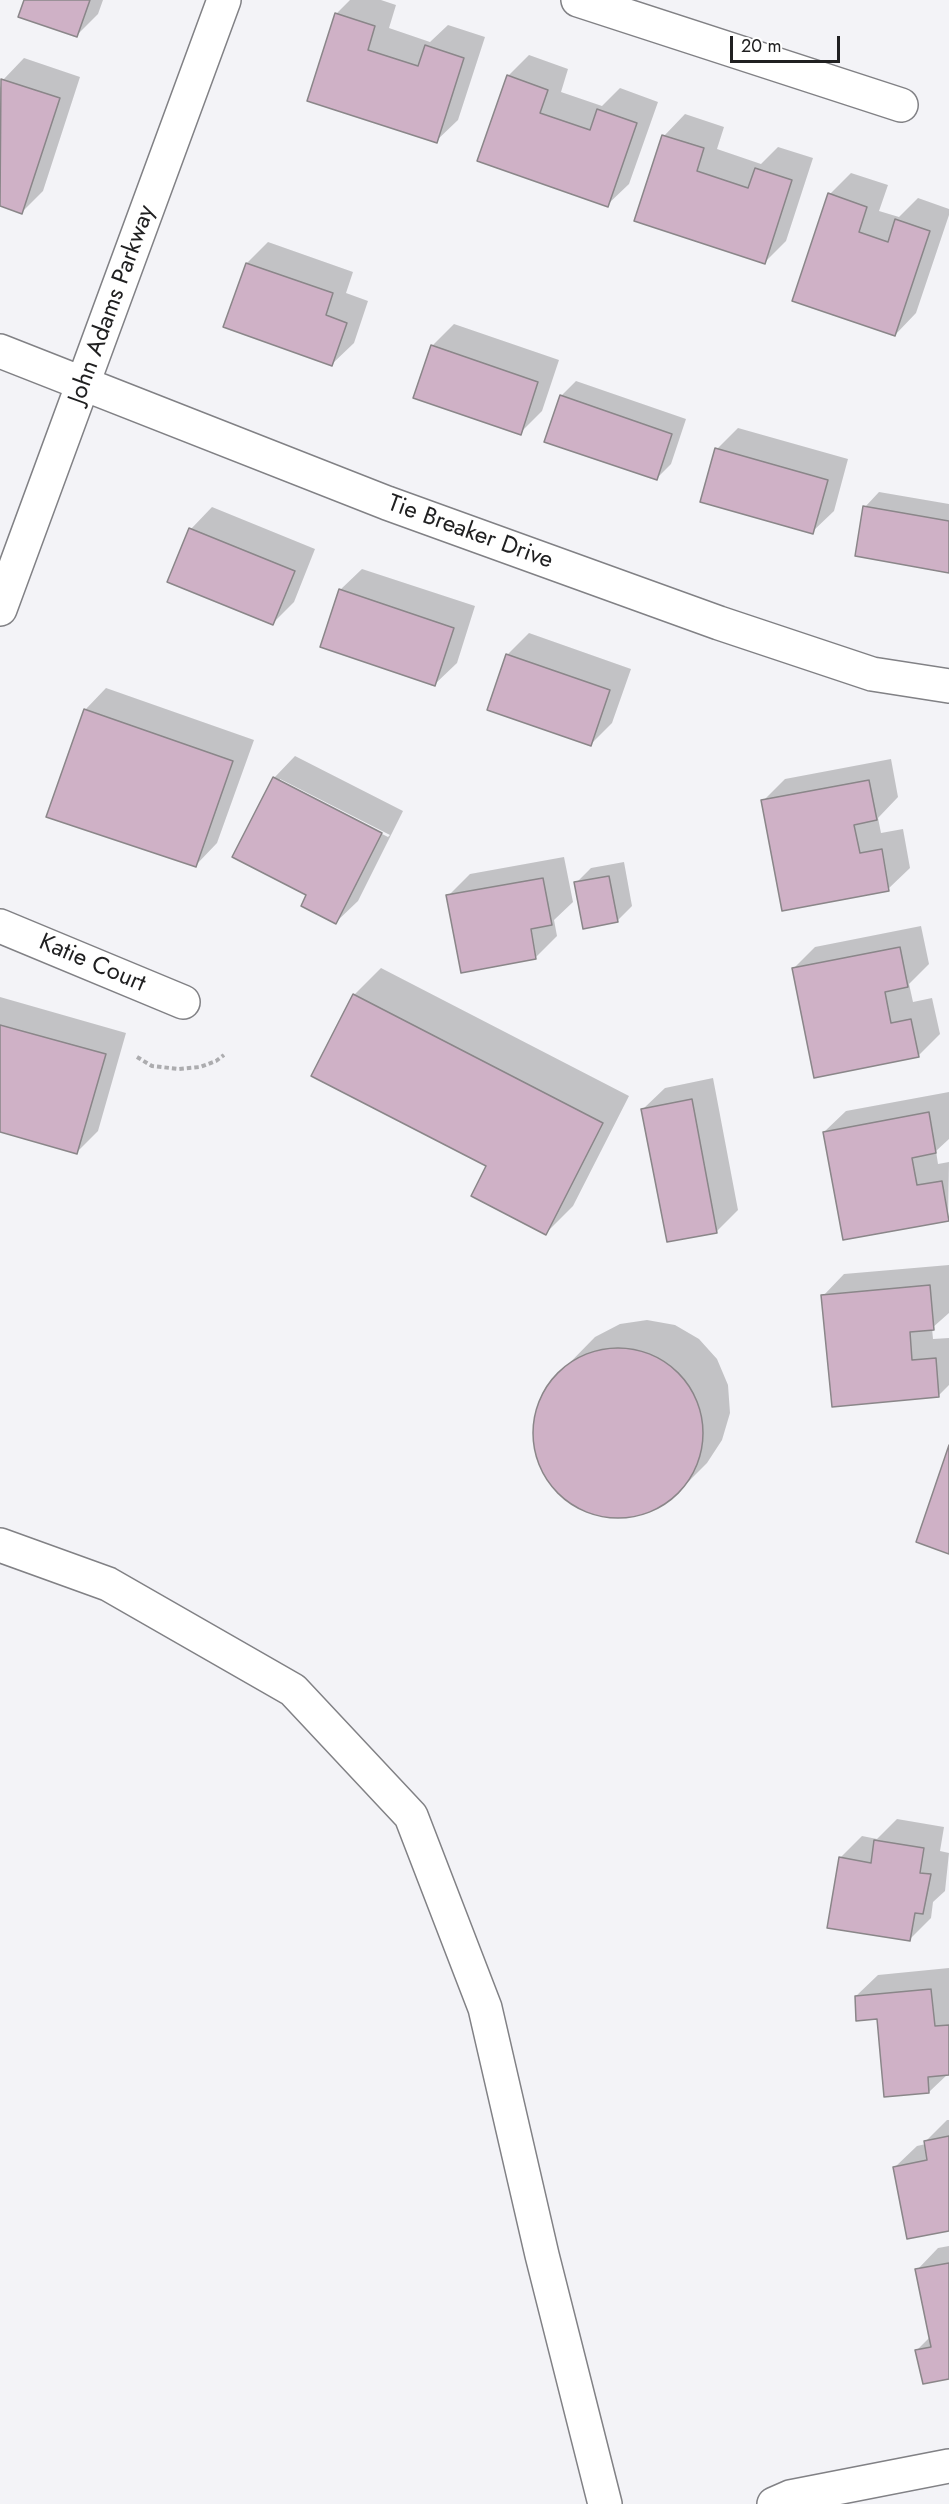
<!DOCTYPE html>
<html>
<head>
<meta charset="utf-8">
<style>
	body { margin:0 }
	#map { position:relative; width:949px; height:2504px; overflow:hidden; background:#f3f3f7; font-family:Jost,sans-serif }
	canvas { display:block }
	.scale { position:absolute; left:730px; top:36px; width:110px; height:27px; box-sizing:border-box; border:3px solid #202021; border-top:0; padding-left:8px; font-size:18px; line-height:21px; white-space:nowrap; color:#202021; -webkit-text-stroke:4px #fff; paint-order:stroke }
</style>
</head>
<body>
<div id="map">
<canvas width="949" height="2504"></canvas>
<div class="scale">20 m</div>
</div>
<script>
const context = document.querySelector('canvas').getContext('2d');
context.lineJoin = 'round';
function fillPath(path, color) { context.fillStyle = color; context.fill(path, 'evenodd'); }
const shape = rows => new Path2D(rows.map(r => 'M' + r).join(''));
function trace(path, color, width, dash) { context.strokeStyle = color; context.lineWidth = width; context.lineCap = dash ? 'butt' : 'round'; context.setLineDash(dash || []); context.stroke(path); }
function label(font, color, halo, rows, align = 'center') {
  context.font = font + ' Jost,sans-serif'; context.lineWidth = 5; context.setLineDash([]); context.textBaseline = 'middle'; context.strokeStyle = halo; context.fillStyle = color; for (const [text, x, y, turn = 0] of rows) {
    context.save(); context.translate(x, y); context.rotate((+turn || 0) * Math.PI / 180); context.textAlign = isNaN(turn) ? turn : align; if (halo) context.strokeText(text, 0, 0); context.fillText(text, 0, 0); context.restore();
  }
}
const shadow = shape([
	[26,0,103,0,98,14,76,36],
	[350,0,381,0,396,5,389,28,430,42,448,25,485,37,458,120,436,141,336,14],
	[529,55,568,69,561,92,602,106,620,88,658,102,629,184,607,205,508,76],
	[24,58,80,77,43,191,22,212,0,205,0,88,3,80],
	[685,114,724,127,717,149,761,164,778,147,813,158,786,241,764,263,664,136],
	[851,173,888,185,879,211,899,217,918,198,949,209,949,215,916,313,895,335,830,194],
	[268,242,353,272,346,293,368,301,354,343,332,364,247,263],
	[454,324,559,360,542,411,520,433,432,346],
	[576,381,686,419,671,464,656,479,561,396],
	[738,428,848,459,834,511,812,532,717,449],
	[879,492,949,504,949,571,865,507],
	[212,507,315,549,294,602,272,624,191,529],
	[362,569,475,606,457,663,435,684,340,590],
	[529,633,631,669,612,723,591,744,507,655],
	[106,688,254,740,217,843,196,865,85,710],
	[295,756,403,811,358,901,336,922,274,778],
	[280,779,390,835,388,837,280,782],
	[891,759,898,797,878,818,881,833,903,829,910,868,888,889,763,801,785,779],
	[564,857,573,902,554,920,557,936,535,958,448,896,470,874],
	[624,862,632,906,617,921,576,883,591,868],
	[921,926,929,964,909,984,913,1002,932,998,940,1034,918,1056,793,969,815,947],
	[381,968,629,1096,573,1206,546,1233,354,995],
	[0,997,126,1033,98,1131,76,1153,0,1131],
	[713,1078,738,1210,716,1232,643,1109,665,1088],
	[949,1092,949,1139,936,1151,938,1164,949,1162,948,1219,824,1132,846,1111],
	[949,1265,949,1313,932,1328,933,1339,949,1338,949,1385,939,1395,823,1296,844,1274],
	[647,1320,675,1325,699,1339,717,1359,728,1385,730,1413,722,1440,707,1463,679,1491,657,1508,630,1517,602,1516,576,1506,555,1489,540,1465,534,1438,536,1411,548,1385,595,1337,620,1324],
	[897,1819,944,1827,940,1851,949,1853,945,1891,933,1902,931,1918,909,1940,840,1858,862,1836,877,1839],
	[949,1968,949,2073,929,2092,878,2018,856,1996,878,1975],
	[947,2120,949,2120,949,2229,895,2167,917,2146,926,2144,925,2142],
	[949,2246,949,2378,917,2350,930,2337,917,2270,938,2248]
]);
const building = shape([
	[24,0,90,0,77,37,18,17,24,0],
	[335,13,375,26,368,50,418,66,425,45,464,58,437,143,307,101,335,13],
	[507,75,548,90,540,113,590,130,597,109,637,123,608,207,477,161,507,75],
	[1,79,60,98,22,214,0,206,1,79],
	[662,135,704,148,697,171,748,188,755,168,792,180,765,264,634,221,662,135],
	[828,193,867,207,859,232,888,242,895,219,930,231,895,336,792,301,828,193],
	[246,263,333,293,326,315,347,323,332,366,223,327,246,263],
	[431,345,538,382,521,435,413,398,431,345],
	[560,395,672,434,657,480,544,442,560,395],
	[715,448,828,480,813,534,700,502,715,448],
	[863,506,949,521,949,573,855,556,863,506],
	[189,528,295,571,273,625,167,582,189,528],
	[339,589,454,628,435,686,320,647,339,589],
	[506,654,610,690,591,746,487,710,506,654],
	[84,709,233,761,196,867,46,817,84,709],
	[273,777,382,833,336,924,301,906,306,895,232,857,273,777],
	[869,780,877,820,854,825,860,853,882,849,889,891,782,911,761,800,869,780],
	[609,876,618,922,583,929,574,882,609,876],
	[543,878,552,925,531,929,536,959,461,973,446,895,543,878],
	[900,947,908,987,885,992,891,1023,911,1019,919,1057,814,1078,792,968,900,947],
	[353,994,603,1123,546,1235,471,1196,486,1166,311,1076,353,994],
	[0,1025,106,1054,77,1154,0,1132,0,1025],
	[692,1099,717,1233,667,1242,641,1109,692,1099],
	[929,1112,936,1153,912,1158,917,1185,942,1181,949,1221,843,1240,823,1132,929,1112],
	[930,1285,934,1330,910,1332,912,1360,936,1358,939,1397,832,1407,821,1295,930,1285],
	'533 1433a85 85 0 1 1 170 0a85 85 0 1 1-170 0Z',
	[949,1445,949,1554,916,1542,949,1445],
	[874,1840,924,1848,920,1873,931,1874,923,1914,915,1913,910,1941,827,1928,839,1857,871,1863,874,1840],
	[931,1989,935,2026,949,2025,949,2075,928,2077,929,2093,884,2097,877,2019,856,2021,855,1996,931,1989],
	[949,2136,949,2231,907,2239,893,2167,927,2160,924,2141,949,2136],
	[949,2263,949,2379,923,2384,915,2350,931,2347,915,2269,949,2263]
]);
const path = shape([
	[137,1057,152,1066,179,1069,200,1067,216,1061,224,1055]
]);
const minor = shape([
	[578,0,901,105],
	[0,926,183,1002],
	[0,1545,108,1584,293,1690,411,1816,485,2008,542,2255,605,2504]
]);
const tertiary = shape([
	[0,351,387,503,719,623,872,674,949,686],
	[0,609,224,0],
	[774,2504,790,2497,949,2466]
]);
const streetNames = [
	["John Adams Parkway",113,305,-70],
	["Tie Breaker Drive",470,533,20],
	["Katie Court",92,964,23]
];
fillPath(shadow, '#0003');
fillPath(building, '#cfb1c6');
trace(building, '#8a8689', 1.5);
trace(minor, '#818185', 36);
trace(tertiary, '#818185', 36);
trace(path, '#acacaf', 4, [4.5, 3]);
trace(minor, '#fff', 33);
trace(tertiary, '#fff', 33);
label('24px', '#202021', '#fff', streetNames);
</script>
</body>
</html>
